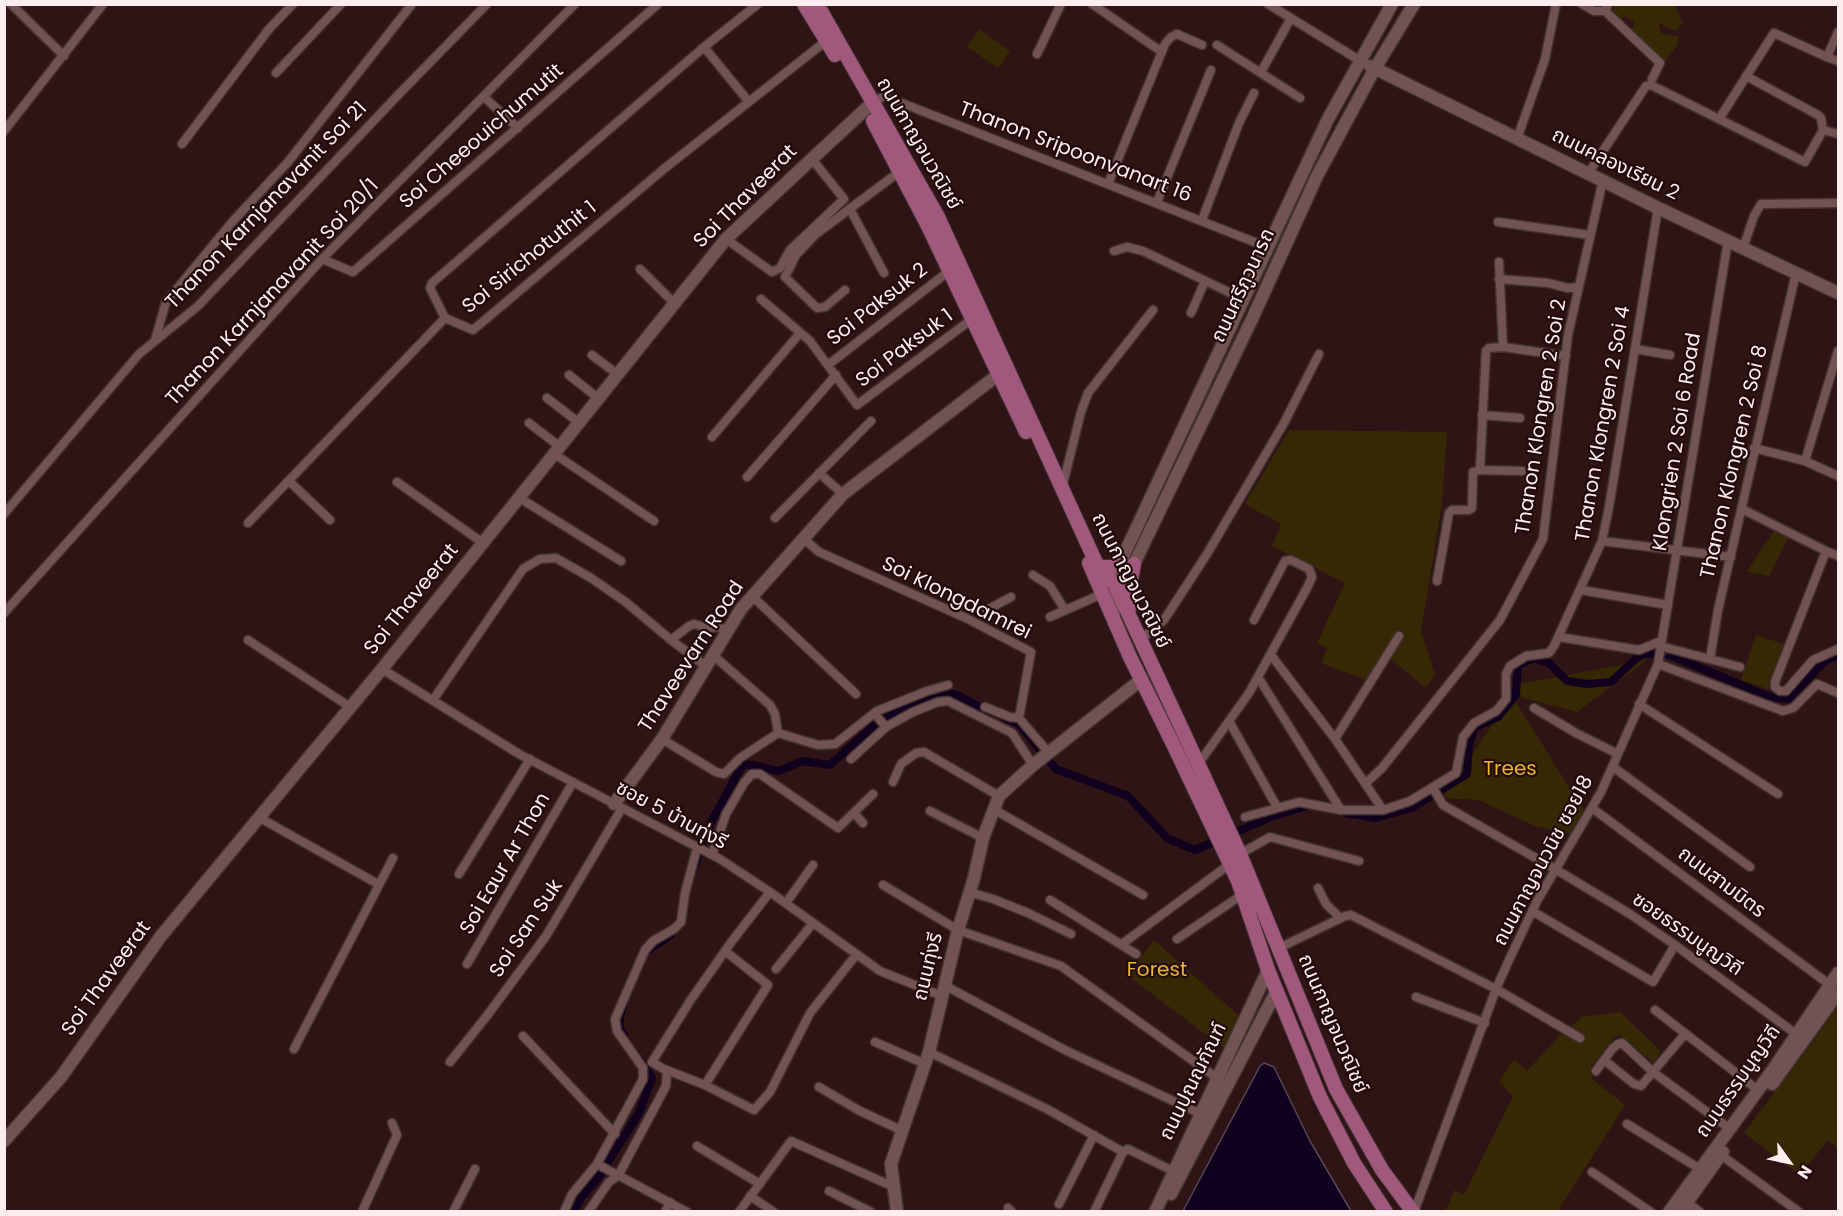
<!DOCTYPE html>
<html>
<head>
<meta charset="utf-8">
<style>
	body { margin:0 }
	#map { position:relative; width:1843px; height:1216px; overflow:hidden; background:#2e1415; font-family:Poppins,sans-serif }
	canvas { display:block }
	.frame { position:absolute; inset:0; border:6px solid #fdeded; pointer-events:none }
	.north { position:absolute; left:1759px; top:1132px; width:60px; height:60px; -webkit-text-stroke:4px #230b0c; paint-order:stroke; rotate:123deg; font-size:16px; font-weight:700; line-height:24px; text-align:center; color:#fdeded }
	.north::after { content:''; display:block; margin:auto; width:21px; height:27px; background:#fdeded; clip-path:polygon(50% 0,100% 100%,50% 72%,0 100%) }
</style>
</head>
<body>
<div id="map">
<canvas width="1843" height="1216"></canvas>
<div class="frame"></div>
<div class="north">N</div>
</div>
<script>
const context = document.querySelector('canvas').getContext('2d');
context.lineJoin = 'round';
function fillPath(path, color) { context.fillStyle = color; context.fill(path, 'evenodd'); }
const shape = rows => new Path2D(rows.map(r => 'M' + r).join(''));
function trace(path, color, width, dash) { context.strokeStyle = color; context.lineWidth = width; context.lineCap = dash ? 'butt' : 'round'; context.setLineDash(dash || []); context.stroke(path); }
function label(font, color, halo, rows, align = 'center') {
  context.font = font + ' Poppins,"Noto Sans Thai",sans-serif'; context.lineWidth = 4.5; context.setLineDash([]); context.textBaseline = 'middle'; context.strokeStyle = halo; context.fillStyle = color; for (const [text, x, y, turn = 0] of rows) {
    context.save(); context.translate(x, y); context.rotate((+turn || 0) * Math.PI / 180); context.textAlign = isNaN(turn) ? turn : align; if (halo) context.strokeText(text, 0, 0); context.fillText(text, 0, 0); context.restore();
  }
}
const green = shape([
	[1615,5,1674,5,1683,23,1675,31,1658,22,1661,33,1679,37,1677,46,1664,62,1631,31,1635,23,1625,16,1621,20,1612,12],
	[979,29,1010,51,998,68,967,47],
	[1289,430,1447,432,1442,503,1421,631,1435,674,1426,688,1383,653,1366,680,1321,663,1327,648,1317,643,1345,583,1272,546,1281,524,1245,504],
	[1774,531,1788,538,1769,576,1747,571],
	[1756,635,1784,644,1768,689,1741,680],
	[1647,660,1577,712,1520,697,1520,684],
	[1512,696,1584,811,1572,834,1535,826,1478,800,1442,798],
	[1154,940,1239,1016,1225,1049,1127,975],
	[1838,1007,1838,1148,1828,1140,1800,1175,1744,1133],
	[1620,1012,1661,1051,1654,1063,1619,1035,1615,1037,1591,1066,1592,1079,1625,1105,1558,1211,1445,1212,1454,1190,1464,1195,1513,1096,1499,1082,1514,1059,1527,1071,1559,1036,1582,1017]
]);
const water = shape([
	[1264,1063,1274,1067,1310,1141,1351,1211,1183,1211,1260,1066,1264,1063]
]);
const canal = shape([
	[1005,718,1019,724,1056,769,1128,796,1167,838,1195,850,1271,817,1310,805],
	[1346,813,1376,818,1411,808,1467,774,1469,744,1475,727,1498,717,1516,695,1518,665,1534,658,1549,663,1567,681,1587,684,1611,682,1641,654,1667,654,1770,697,1789,699,1826,660,1838,656],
	[693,872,708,828,740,769,746,764,779,771,802,761,830,765,872,727,889,716,945,693,957,695,990,712],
	[647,951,671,935],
	[623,1007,620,1015,620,1029,624,1035],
	[574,1212,581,1198,598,1178,639,1113,652,1078,641,1061]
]);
const street = shape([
	[11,4,64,56],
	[1092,4,1162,52],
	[1268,4,1359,60],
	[1582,4,1594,11,1605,11,1608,4],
	[1605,11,1660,63,1652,79],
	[1217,45,1300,98],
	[704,47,749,102],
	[1037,54,1061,4],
	[1827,57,1838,61],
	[1261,72,1291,18],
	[276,73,341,4],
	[1746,76,1818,115,1821,118,1823,130],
	[484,97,518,128],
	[872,103,884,96,1267,247],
	[1719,119,1774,33,1827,57,1838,32],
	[1823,130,1838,134],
	[4,131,103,4],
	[1517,139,1545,59,1556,4],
	[182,144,269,29,293,4],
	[1589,172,1646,86,1651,85,1805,162,1823,130],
	[1108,184,1165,44,1171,37,1177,34,1202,45],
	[1157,202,1211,70],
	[850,209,884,273],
	[1202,220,1239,123,1254,93],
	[1498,222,1590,235],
	[726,239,772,272,780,268,790,250,844,199,812,159],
	[1743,248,1754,216,1761,204,1838,203],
	[1114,251,1127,247,1143,251,1243,299],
	[322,259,353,272,658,4],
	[1499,262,1503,347],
	[640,269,674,303],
	[1499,279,1548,283,1568,288,1579,287],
	[845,290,825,307,817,308,785,277,796,255,816,234,899,172],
	[761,299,810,341,857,405,972,319],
	[1191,313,1205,281],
	[445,318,473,330,665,168,826,41],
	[445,318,430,288,432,283,704,47,758,4],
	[155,340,166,302,233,221,288,162,412,4],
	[1635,349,1670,355],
	[592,355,617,374],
	[828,365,949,271],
	[569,375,598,398],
	[547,398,578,422],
	[1482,415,1520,418],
	[529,423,559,446],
	[712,437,800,333],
	[1754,448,1805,461,1838,476],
	[553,453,654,521],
	[1805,461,1838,351],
	[1480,470,1522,471],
	[819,473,843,494],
	[747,477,836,375],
	[289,481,330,520],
	[397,482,483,543],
	[1062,488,1081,412,1088,393,1153,310],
	[518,497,621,561],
	[1742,509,1826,551,1775,682,1775,687,1780,691,1786,691,1813,660,1838,649],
	[4,514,139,354,198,306,399,94,487,4],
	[775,518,871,421],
	[248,523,445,318],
	[803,538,819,552,966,618,1031,652,1019,718,1049,753],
	[1602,541,1731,557],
	[1826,551,1838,556],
	[1033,575,1050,586,1065,610],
	[1437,581,1449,513,1452,510,1469,510,1472,508,1473,472,1480,470,1486,351,1489,348,1503,347,1566,356],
	[1581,590,1668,605],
	[752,596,856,694],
	[987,610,1011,597],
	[4,613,322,259,575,4],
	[1050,617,1104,593],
	[1559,637,1639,650,1661,641],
	[248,640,350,707],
	[671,640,707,667],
	[1140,640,1164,620,1207,554,1284,423,1319,354],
	[1660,646,1740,667],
	[1271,655,1335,739,1383,810,1410,801,1456,773,1463,737,1474,723,1496,711,1506,699,1506,674,1510,666,1526,656,1549,653,1554,646,1602,541,1609,507,1658,208],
	[714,656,770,705,775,714,778,733],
	[1710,659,1718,610,1796,273],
	[1658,664,1783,711,1793,708,1817,684,1838,693],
	[382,669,519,754,720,859,770,892,880,971,942,996],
	[433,700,523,569,540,559,556,558,591,578,627,603,671,640,689,626,694,624,709,628,719,627,728,631],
	[1639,704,1778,794],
	[985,707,1010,717,1019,718],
	[1534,708,1576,733,1618,754],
	[874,713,886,727],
	[1229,721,1277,807],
	[662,739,716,772,724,774,740,758,778,733,818,745,835,744,877,711,927,691,948,685],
	[1335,739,1399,636],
	[851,759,886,727,913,712,938,702,948,701,1012,733,1033,765],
	[1199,763,1249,693,1307,588,1312,577,1309,569,1291,560,1285,561,1254,620],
	[1613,767,1750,867],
	[893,782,901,764,916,753,924,752,999,796],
	[1366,783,1382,768,1500,620,1543,539,1568,335,1603,180],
	[1433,788,1443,805,1555,869,1630,914,1675,945,1796,1034],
	[1592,808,1830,985],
	[995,810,1143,895],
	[1341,810,1383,810],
	[930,811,983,838],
	[854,813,863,823],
	[1245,817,1299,802,1341,810,1258,677],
	[260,818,378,884],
	[1240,854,1270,837,1359,861],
	[712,855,726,814,744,783,752,774,760,774,838,828,873,794],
	[459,874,530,759],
	[883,885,958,930,1061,966,1217,1078],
	[1318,888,1326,904,1340,918],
	[969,892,993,899,1028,913,1071,934],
	[1050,900,1136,954],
	[786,903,813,865],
	[1532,911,1653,982,1675,945],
	[1177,939,1243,894],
	[1122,944,1230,864],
	[1279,948,1345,916,1351,915,1496,989,1580,1038],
	[467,964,573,782],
	[776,969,813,923],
	[944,985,1065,1050,1201,1114],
	[1416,997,1485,1023],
	[1655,1010,1758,1090],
	[523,1036,615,1134],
	[875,1042,925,1064],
	[294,1049,393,858],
	[929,1052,1047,1109,1123,1152,1128,1149,1173,1171],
	[1604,1060,1634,1084,1641,1086,1685,1034],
	[450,1062,486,1017,546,936,622,808],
	[664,1069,705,1085,754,1110,770,1092,810,1013,856,955],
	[1596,1071,1612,1049,1618,1044,1622,1043,1653,1072,1730,1129],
	[705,1085,768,985,725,951],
	[819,1087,860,1111,903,1131],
	[1627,1124,1700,1169],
	[697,1146,760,1184],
	[1721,1155,1799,1212],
	[597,1164,687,1212],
	[1592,1172,1651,1212],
	[618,1176,666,1086,667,1071,652,1062,690,1001,732,941,770,892],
	[829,1191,871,1212],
	[750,1196,774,1212],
	[1687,1202,1700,1212],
	[1059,1204,1094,1135],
	[1008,1208,1012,1212],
	[362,1212,397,1135,392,1123],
	[453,1212,475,1169],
	[564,1212,572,1194,597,1164,643,1079,643,1068,617,1031,615,1019,645,950,653,941,674,929,681,922,685,893,697,848],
	[588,1212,609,1182,618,1176],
	[665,1212,670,1202],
	[739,1212,791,1141,894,1187],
	[1094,1212,1123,1152],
	[1414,1212,1496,989,1509,960,1537,901,1601,792,1658,664,1728,241]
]);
const secondary = shape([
	[1370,66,1658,208,1838,293],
	[1128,571,1134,564,1252,319,1317,176,1374,70,1414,4],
	[1114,618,1113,598,1121,561,1328,119,1392,4],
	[614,804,662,739,741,609,843,494,999,374],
	[1772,1084,1838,993],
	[4,1141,61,1077,161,936,382,669,726,239,872,103],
	[1171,1194,1277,990],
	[897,1212,891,1164,929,1052,958,930,974,878,983,838,999,796,1033,765,1142,679],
	[1155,1212,1268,970],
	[1669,1212,1772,1071,1838,973],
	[1680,1212,1723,1152]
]);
const primary = shape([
	[804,4,835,55],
	[817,4,938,217,1098,567,1115,585,1240,854,1336,1089,1382,1170,1413,1212],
	[873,121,928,226,1026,432],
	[1089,563,1130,657,1173,744,1238,881,1268,970,1320,1097,1354,1163,1386,1212],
	[1098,567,1113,567,1121,561],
	[1129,609,1129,591,1134,564]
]);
const streetNames = [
	["Soi Cheeouichumutit",482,137,-41],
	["ถนนกาญจนวณิชย์",918,144,60],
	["Thanon Sripoonvanart 16",1075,153,21],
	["ถนนคลองเรียน 2",1615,165,26],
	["Soi Thaveerat",746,197,-45],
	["Thanon Karnjanavanit Soi 21",267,206,-46],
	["Soi Sirichotuthit 1",530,258,-39],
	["ถนนศรีภูวนารถ",1244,286,-65],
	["Thanon Karnjanavanit Soi 20/1",273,293,-47],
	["Soi Paksuk 2",878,305,-38],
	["Soi Paksuk 1",905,349,-37],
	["Thanon Klongren 2 Soi 2",1542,417,-81],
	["Thanon Klongren 2 Soi 4",1604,424,-80],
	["Klongrien 2 Soi 6 Road",1678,442,-81],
	["Thanon Klongren 2 Soi 8",1735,462,-77],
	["ถนนกาญจนวณิชย์",1130,581,63],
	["Soi Klongdamrei",956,599,26],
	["Soi Thaveerat",412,600,-51],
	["Thaveevarn Road",692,657,-57],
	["ซอย 5 บ้านทุ่งรี",671,816,28],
	["ถนนกาญจนวนิช ซอย18",1544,861,-62],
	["Soi Eaur Ar Thon",506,864,-60],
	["ถนนสามมิตร",1721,883,37],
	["Soi San Suk",527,929,-56],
	["ซอยธรรมนูญวิถี",1687,935,35],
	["ถนนทุ่งรี",929,967,-76],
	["Soi Thaveerat",107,979,-54],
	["ถนนกาญจนวณิชย์",1332,1024,67],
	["ถนนปุณณกัณฑ์",1194,1082,-64],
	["ถนนธรรมนูญวิถี",1739,1082,-55]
];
const parkNames = [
	["Trees",1510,770],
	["Forest",1157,971]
];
fillPath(green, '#372805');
fillPath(water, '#11001d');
trace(water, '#58475b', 1.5);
trace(canal, '#11001d', 8);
trace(street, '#433132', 11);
trace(secondary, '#433132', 15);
trace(primary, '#433132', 16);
trace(street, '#725353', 8);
trace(secondary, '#725353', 12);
trace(primary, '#a0597c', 14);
label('20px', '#fdeded', '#230b0c', streetNames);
label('20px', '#eab532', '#230b0c', parkNames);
</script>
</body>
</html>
